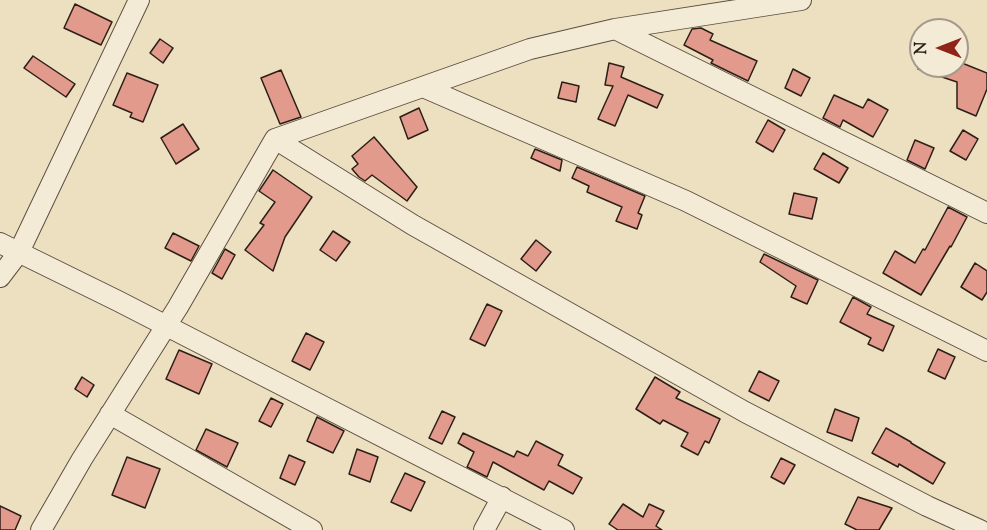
<!DOCTYPE html>
<html>
<head>
<meta charset="utf-8">
<style>
	body { margin:0 }
	#map { position:relative; width:987px; height:530px; overflow:hidden; background:#ece0c0; font-family:"Sorts Mill Goudy",serif }
	canvas { display:block }
	.north { position:absolute; left:909px; top:18px; width:60px; height:60px; box-sizing:border-box; background:#f3ebd6; border:2px solid #a4998a; border-radius:50%; rotate:270deg; font-size:16px; font-weight:700; line-height:24px; text-align:center; color:#2d1f17 }
	.north::after { content:''; display:block; margin:auto; width:21px; height:27px; background:#8f2418; clip-path:polygon(50% 0,100% 100%,50% 72%,0 100%) }
</style>
</head>
<body>
<div id="map">
<canvas width="987" height="530"></canvas>
<div class="north">N</div>
</div>
<script>
const context = document.querySelector('canvas').getContext('2d');
context.lineJoin = 'round';
function fillPath(path, color) { context.fillStyle = color; context.fill(path, 'evenodd'); }
const shape = rows => new Path2D(rows.map(r => 'M' + r).join(''));
function trace(path, color, width, dash) { context.strokeStyle = color; context.lineWidth = width; context.lineCap = dash ? 'butt' : 'round'; context.setLineDash(dash || []); context.stroke(path); }
const building = shape([
	[75,4,112,22,101,45,64,28,75,4],
	[701,28,713,34,710,40,757,61,748,81,711,63,713,60,684,45,692,29,701,28],
	[160,39,173,48,163,63,150,53,160,39],
	[33,56,75,84,66,97,24,68,33,56],
	[957,61,987,73,987,89,976,116,957,108,957,82,918,69,919,66,957,66,957,61],
	[609,63,624,67,621,77,663,95,657,108,628,95,615,126,598,119,613,86,605,85,609,63],
	[793,69,810,78,801,96,785,88,793,69],
	[281,70,301,117,280,124,261,78,281,70],
	[127,73,158,85,143,122,130,117,132,113,113,105,127,73],
	[562,82,579,86,576,102,558,98,562,82],
	[834,95,863,108,868,99,888,110,873,137,843,120,840,127,823,118,834,95],
	[419,108,428,130,408,139,400,117,419,108],
	[768,120,785,130,773,152,756,142,768,120],
	[183,124,199,149,176,164,161,138,183,124],
	[963,130,978,139,966,160,950,151,963,130],
	[374,137,417,187,407,201,372,175,365,181,359,177,352,169,358,164,352,156,374,137],
	[915,140,934,148,925,169,907,160,915,140],
	[535,149,562,160,560,171,531,158,535,149],
	[823,153,848,168,839,183,814,169,823,153],
	[577,167,645,196,638,213,642,215,637,229,616,221,622,207,587,192,589,186,572,178,577,167],
	[273,170,312,197,285,237,273,271,245,250,264,225,260,223,275,202,259,191,273,170],
	[794,193,817,198,812,219,789,214,794,193],
	[948,207,967,217,951,247,950,246,921,295,883,273,895,251,915,263,923,249,925,250,948,207],
	[333,231,350,242,336,261,320,250,333,231],
	[173,233,199,246,191,261,165,248,173,233],
	[536,240,551,252,536,271,521,259,536,240],
	[225,249,235,255,222,279,212,273,225,249],
	[764,254,818,280,807,304,791,297,796,286,760,262,764,254],
	[975,263,987,271,987,292,982,300,961,287,975,263],
	[853,297,871,307,867,314,894,326,883,351,868,344,871,338,840,322,853,297],
	[487,304,502,311,485,346,470,339,487,304],
	[306,333,324,342,310,370,292,361,306,333],
	[938,349,955,357,945,379,928,371,938,349],
	[179,350,212,364,199,394,166,379,179,350],
	[759,371,779,381,769,401,749,391,759,371],
	[82,377,94,385,87,397,75,389,82,377],
	[655,377,680,392,676,398,720,419,709,443,705,441,698,455,681,446,688,433,663,420,660,424,636,409,655,377],
	[271,398,283,404,271,427,259,421,271,398],
	[835,409,859,418,852,441,827,432,835,409],
	[442,411,455,417,442,444,429,438,442,411],
	[317,417,344,431,333,453,307,441,317,417],
	[886,428,911,442,911,443,945,463,933,484,899,464,898,467,872,453,886,428],
	[206,429,238,443,227,467,196,450,206,429],
	[463,433,514,457,517,451,528,456,536,441,563,455,558,465,582,478,573,494,549,481,544,490,493,462,487,477,467,467,474,452,458,443,463,433],
	[357,449,378,457,370,482,349,474,357,449],
	[289,455,305,462,295,485,280,478,289,455],
	[127,457,160,469,145,508,112,495,127,457],
	[781,458,795,465,784,484,771,477,781,458],
	[405,473,425,482,411,511,391,502,405,473],
	[858,497,892,508,879,530,857,530,845,524,858,497],
	[623,504,643,517,649,504,664,511,656,526,662,530,618,530,609,524,623,504],
	[0,506,21,516,15,530,0,530,0,506]
]);
const minor = shape([
	[615,29,987,213],
	[423,87,686,201,987,351],
	[275,139,413,225,745,412,927,506,980,530],
	[0,243,118,301,564,530],
	[0,277,19,252,139,0],
	[110,414,312,530],
	[41,530,82,459,178,307,275,139,530,49,615,29,801,0],
	[484,530,502,497]
]);
fillPath(building, '#e29a8c');
trace(building, '#2d1f17', 1.5);
trace(minor, '#5d4f41', 22);
trace(minor, '#f3ebd6', 20);
</script>
</body>
</html>
